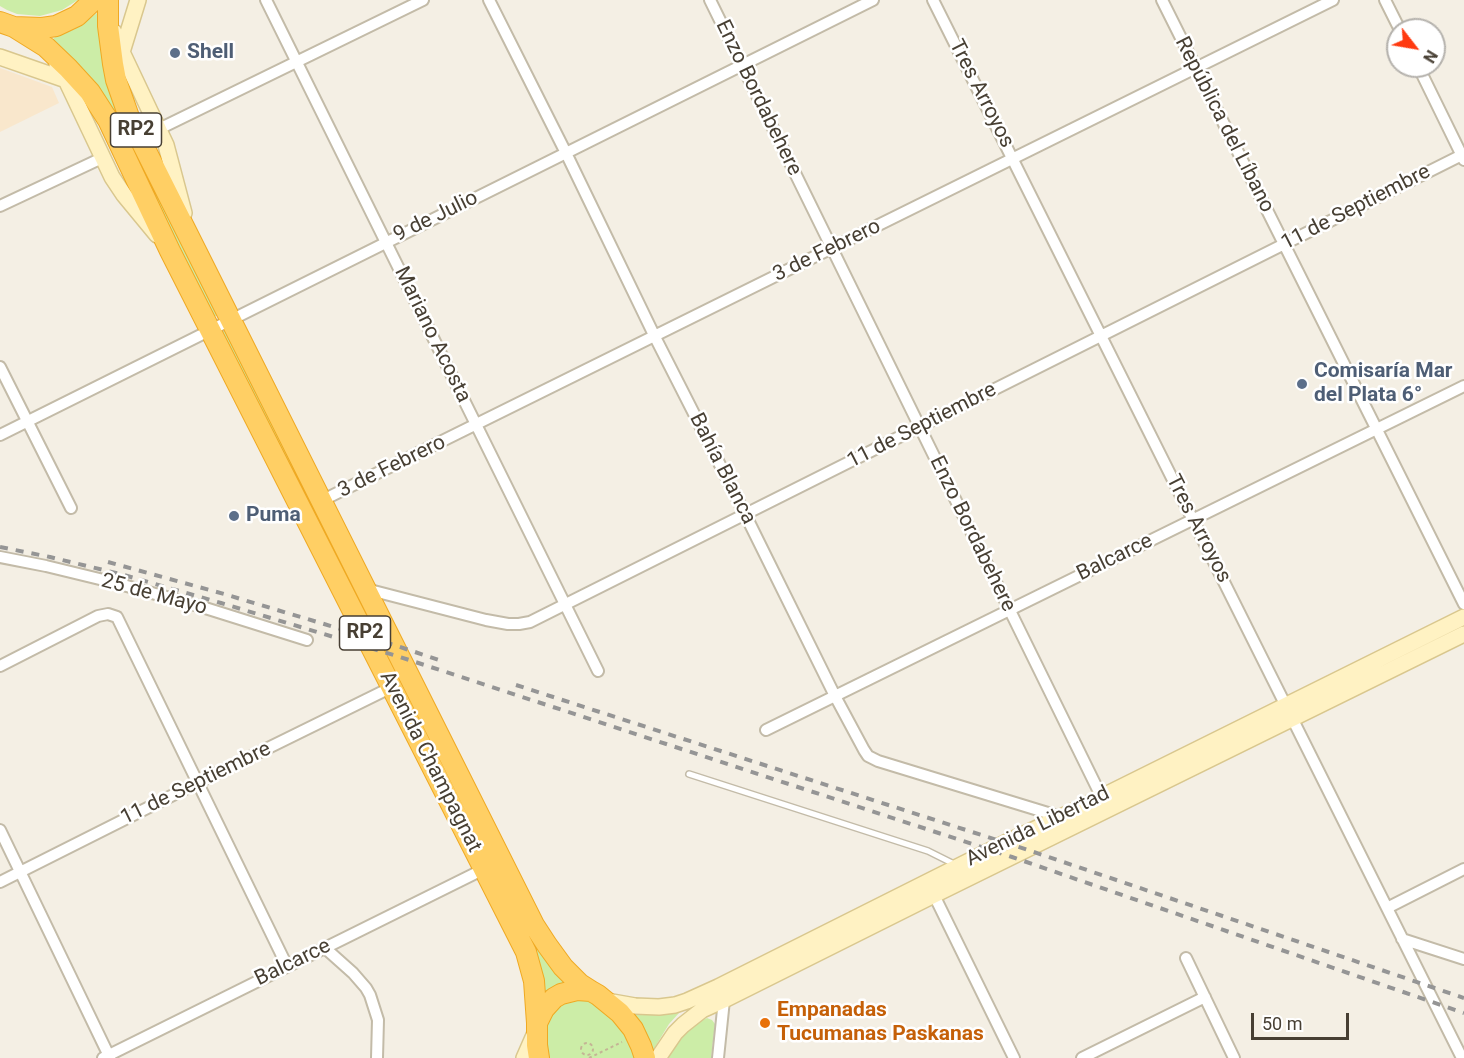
<!DOCTYPE html>
<html>
<head>
<meta charset="utf-8">
<style>
	body { margin:0 }
	#map { position:relative; width:1464px; height:1058px; overflow:hidden; background:#f4efe4; font-family:Roboto,sans-serif }
	canvas { display:block }
	.north { position:absolute; left:1386px; top:18px; width:60px; height:60px; box-sizing:border-box; background:#fff; border:2px solid #b5b2ad; border-radius:50%; rotate:121deg; font-size:16px; font-weight:700; line-height:24px; text-align:center; color:#473f33 }
	.north::after { content:''; display:block; margin:auto; width:21px; height:27px; background:#ff3a10; clip-path:polygon(50% 0,100% 100%,50% 72%,0 100%) }
	.scale { position:absolute; left:1251px; top:1013px; width:98px; height:27px; box-sizing:border-box; border:3px solid #473f33; border-top:0; padding-left:8px; font-size:18px; line-height:21px; white-space:nowrap; color:#473f33; -webkit-text-stroke:4px #fff; paint-order:stroke }
</style>
</head>
<body>
<div id="map">
<canvas width="1464" height="1058"></canvas>
<div class="north">N</div>
<div class="scale">50 m</div>
</div>
<script>
const context = document.querySelector('canvas').getContext('2d');
context.lineJoin = 'round';
function fillPath(path, color) { context.fillStyle = color; context.fill(path, 'evenodd'); }
const shape = rows => new Path2D(rows.map(r => 'M' + r).join(''));
function trace(path, color, width, dash) { context.strokeStyle = color; context.lineWidth = width; context.lineCap = dash ? 'butt' : 'round'; context.setLineDash(dash || []); context.stroke(path); }
function label(font, color, halo, rows, align = 'center') {
  context.font = font + ' Roboto,sans-serif'; context.lineWidth = 5; context.setLineDash([]); context.textBaseline = 'middle'; context.strokeStyle = halo; context.fillStyle = color; for (const [text, x, y, turn = 0] of rows) {
    context.save(); context.translate(x, y); context.rotate((+turn || 0) * Math.PI / 180); context.textAlign = isNaN(turn) ? turn : align; if (halo) context.strokeText(text, 0, 0); context.fillText(text, 0, 0); context.restore();
  }
}
const commercial = shape([
	[0,68,52,87,59,103,0,132]
]);
const green = shape([
	[0,0,78,0,62,10,40,16,17,14,7,10,0,6],
	[97,13,99,14,103,39,218,315,216,316,213,316,52,40,55,37,75,29],
	[227,327,369,613,368,615,365,615,221,331],
	[395,667,570,983,543,997,393,669],
	[577,998,592,1001,621,1025,638,1058,546,1058,547,1021,560,1003],
	[632,1012,658,1015,679,1013,669,1024,655,1047,652,1055],
	[707,1018,712,1020,715,1024,711,1058,668,1058,672,1050,687,1032,698,1022]
]);
const path = shape([
	'581 1049a6 6 0 1 1 12 0a6 6 0 1 1-12 0Z',
	[589,1058,622,1042]
]);
const lane = shape([
	[689,774,928,851,956,865]
]);
const street = shape([
	[266,0,598,671],
	[489,0,566,153,655,337,745,514,835,696,864,750,868,756,878,761,1061,817],
	[710,0,1104,802],
	[933,0,1462,1058],
	[1162,0,1464,604],
	[1385,0,1400,30],
	[1418,66,1464,160],
	[159,129,423,0],
	[0,206,102,158],
	[0,367,71,508],
	[0,435,873,0],
	[321,501,1333,0],
	[0,557,46,566,116,583,202,607,307,640],
	[366,589,486,620,508,624,519,624,530,622,1464,154],
	[0,666,98,616,108,614,117,617,287,966],
	[766,730,1464,386],
	[0,830,110,1058],
	[0,882,197,783,392,687],
	[931,889,1014,1058],
	[1387,908,1464,869],
	[1402,939,1464,959],
	[325,948,353,973,366,988,370,995,378,1020,377,1058],
	[1186,958,1234,1058],
	[103,1058,484,869],
	[718,1058,724,1000],
	[1082,1058,1205,997]
]);
const secondary = shape([
	[114,32,122,52,166,145,184,213],
	[122,52,138,0],
	[0,57,66,80],
	[57,65,66,80,112,177,124,195,157,235],
	[607,1001,635,1006,659,1007,675,1005,687,1001,718,987,1005,843,1061,817,1464,617],
	[524,1058,535,1033],
	[658,1058,675,1033,683,1025,702,1010,724,1000,934,895,1464,634]
]);
const highway = shape([
	[108,0,108,26,113,64,116,80,129,117,534,925,547,945,563,967,580,984,591,991],
	[0,22,14,27,42,28,56,26,77,16,94,0],
	[14,27,46,47,68,68,90,92,108,120,170,251,526,952,534,981,537,1023],
	[539,1058,537,1045,537,1023,544,1009,554,998,561,994,577,990,591,991,598,995,620,1013,633,1029,641,1046,645,1058]
]);
const rail = shape([
	[0,547,50,557,124,575,221,603,400,657,1012,857,1464,1013],
	[108,562,224,594,394,645,442,661],
	[516,685,1028,850,1464,998]
]);
const markers = [
	[175,53,6,"#5c6f8a"],
	[1302,384,6,"#5c6f8a"],
	[234,516,6,"#5c6f8a"],
	[765,1023,6,"#e8710a"]
];
const shields = [
	[136,130,51],
	[365,633,51]
];
const shieldNames = [
	["RP2",136,130],
	["RP2",365,633]
];
const serviceNames = [
	["Shell",187,53],
	["Comisaría Mar",1314,372],
	["del Plata 6°",1314,396],
	["Puma",246,516]
];
const streetNames = [
	["Tres Arroyos",981,94,63],
	["Enzo Bordabehere",758,98,64],
	["República del Líbano",1224,125,63],
	["11 de Septiembre",1356,208,-27],
	["9 de Julio",436,217,-26],
	["3 de Febrero",827,251,-26],
	["Mariano Acosta",432,335,64],
	["11 de Septiembre",922,426,-27],
	["3 de Febrero",392,467,-26],
	["Bahía Blanca",722,469,63],
	["Tres Arroyos",1198,529,63],
	["Enzo Bordabehere",972,534,64],
	["Balcarce",1115,558,-26],
	["25 de Mayo",154,595,15],
	["Avenida Champagnat",430,762,63],
	["11 de Septiembre",196,784,-26],
	["Avenida Libertad",1038,827,-26],
	["Balcarce",293,963,-26]
];
const foodNames = [
	["Empanadas",777,1011],
	["Tucumanas Paskanas",777,1035]
];
fillPath(commercial, '#f9e7cc');
fillPath(green, '#cceda7');
trace(lane, '#c3bba8', 8);
trace(street, '#c3bba8', 14);
trace(secondary, '#d9c78e', 18);
trace(highway, '#efa923', 22);
trace(path, '#c4b495', 2, [3, 3]);
trace(lane, '#fff', 5);
trace(street, '#fff', 10);
trace(secondary, '#fff2c3', 15);
trace(highway, '#ffcf64', 20);
trace(rail, '#959595', 4, [8, 8]);
for (const [x, y, r, color] of markers) { const dot = new Path2D(); dot.arc(x, y, r, 0, 2 * Math.PI); context.fillStyle = color; context.fill(dot); trace(dot, '#fff', 2); }
for (const [x, y, w] of shields) { const box = new Path2D(); box.roundRect(x - w / 2, y - 17, w, 34, 4.5); context.fillStyle = '#fff'; context.fill(box); trace(box, '#473f33', 1.5); }
label('bold 20px', '#473f33', null, shieldNames);
label('bold 21px', '#4e5e75', '#fff', serviceNames, 'left');
label('21px', '#473f33', '#fff', streetNames);
label('bold 21px', '#c56008', '#fff', foodNames, 'left');
</script>
</body>
</html>
